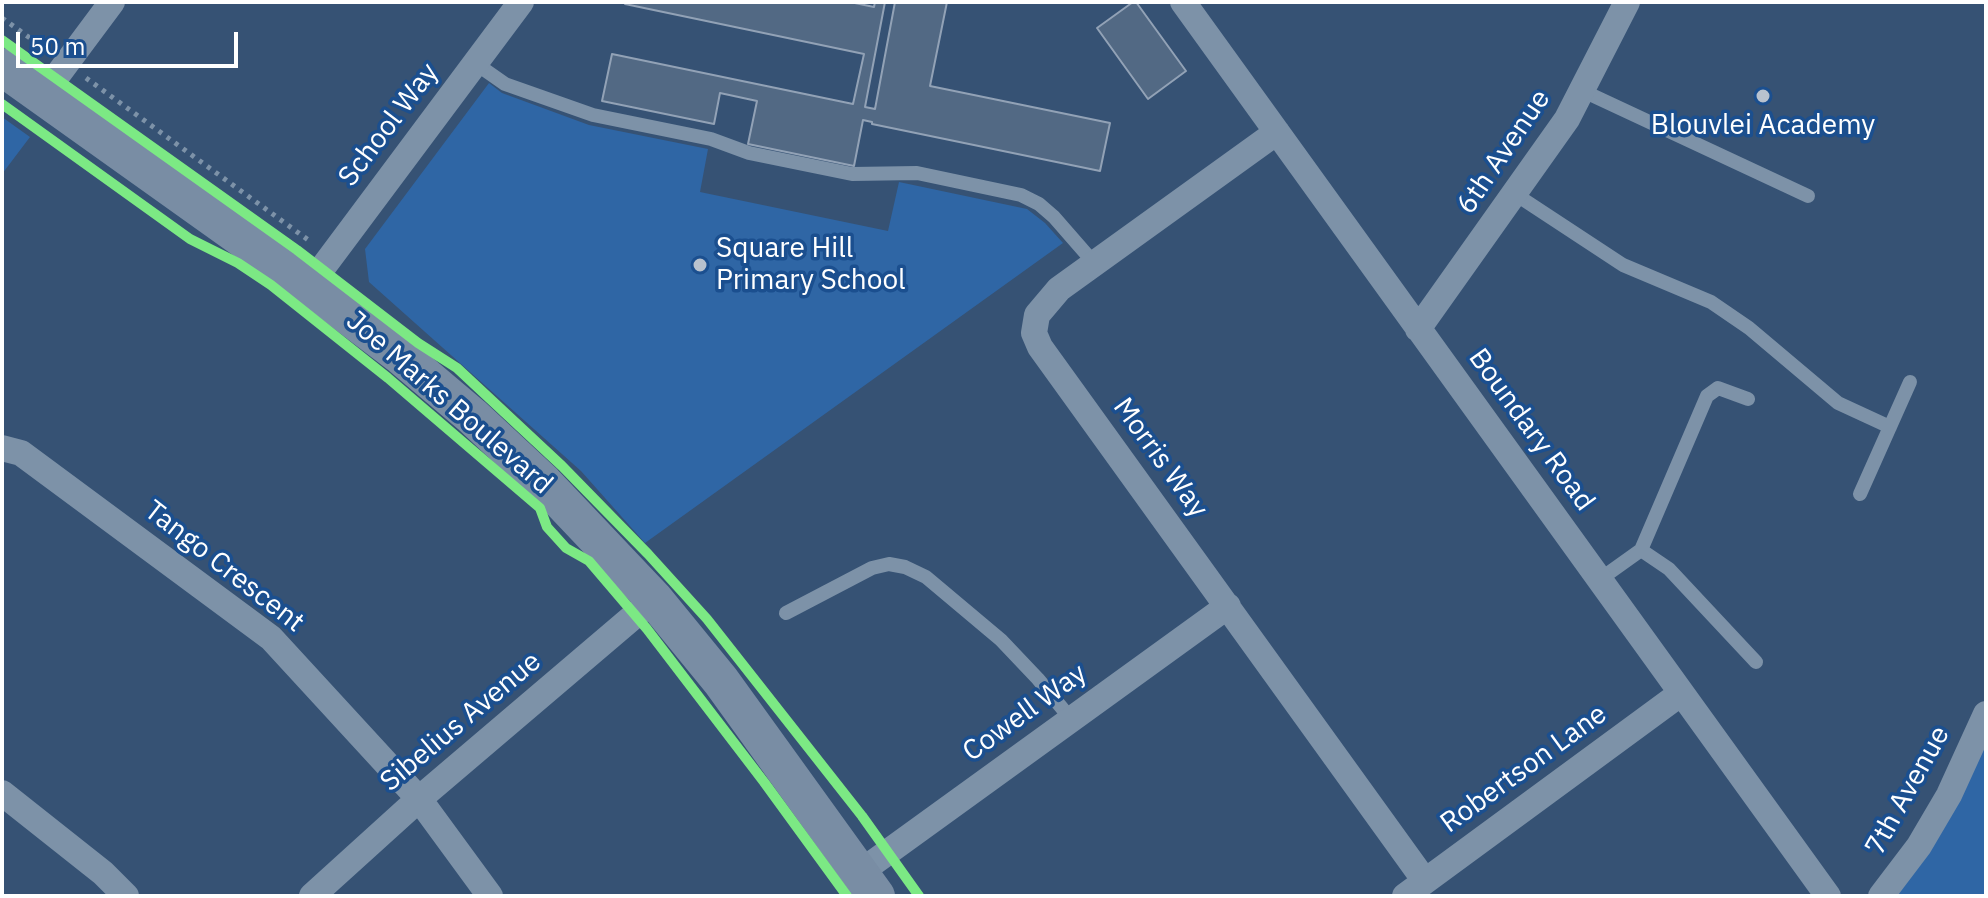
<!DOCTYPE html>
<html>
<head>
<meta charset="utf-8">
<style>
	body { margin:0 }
	#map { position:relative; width:1988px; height:898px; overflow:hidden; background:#365274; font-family:"IBM Plex Sans",sans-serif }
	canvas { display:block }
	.frame { position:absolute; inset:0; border:4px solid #fff; pointer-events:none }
	.scale { position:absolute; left:16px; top:32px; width:222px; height:36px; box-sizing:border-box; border:4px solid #fff; border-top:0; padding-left:10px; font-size:24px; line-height:28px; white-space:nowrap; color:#fff; -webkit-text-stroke:6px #1b4f8f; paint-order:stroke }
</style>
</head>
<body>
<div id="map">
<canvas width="1988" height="898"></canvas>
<div class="frame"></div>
<div class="scale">50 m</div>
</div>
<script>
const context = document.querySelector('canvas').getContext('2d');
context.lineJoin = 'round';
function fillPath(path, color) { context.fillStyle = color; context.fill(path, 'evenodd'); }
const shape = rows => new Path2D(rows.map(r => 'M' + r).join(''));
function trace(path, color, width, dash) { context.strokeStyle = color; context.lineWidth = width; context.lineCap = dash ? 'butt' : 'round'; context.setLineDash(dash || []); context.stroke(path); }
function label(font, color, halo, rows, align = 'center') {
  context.font = font + ' "IBM Plex Sans",sans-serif'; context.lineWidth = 7; context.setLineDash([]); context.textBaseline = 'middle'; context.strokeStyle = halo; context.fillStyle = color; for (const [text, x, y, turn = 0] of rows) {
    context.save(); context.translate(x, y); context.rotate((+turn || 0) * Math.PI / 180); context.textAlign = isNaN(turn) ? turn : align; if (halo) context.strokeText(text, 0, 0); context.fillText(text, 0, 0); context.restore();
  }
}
const green = shape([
	[489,83,502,93,589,125,708,149,700,192,888,231,899,182,1027,209,1045,223,1063,243,645,543,581,471,369,282,365,249],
	[2,117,30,137,2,174],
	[1986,731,1986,896,1881,896]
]);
const building = shape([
	[626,2,850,2,874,7,875,2,885,2,865,107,875,109,895,2,947,2,930,86,1110,123,1100,171,872,124,872,122,863,120,854,166,748,144,757,101,720,93,714,124,602,101,612,54,853,104,864,54,625,4,626,2],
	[1133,2,1136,2,1186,71,1148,99,1097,28,1133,2]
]);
const path = shape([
	[2,18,44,48],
	[86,78,311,242]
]);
const lane = shape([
	[475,63,505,84,593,115,711,139,749,153,852,174,917,173,1021,195,1039,204,1054,217,1095,264],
	[1583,91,1808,196],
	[1515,194,1623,265,1711,302,1749,328,1838,403,1890,427],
	[1748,399,1718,388,1707,396,1641,550,1669,569,1756,662],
	[1860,494,1910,382],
	[1599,580,1641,550],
	[786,613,872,568,889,564,905,567,926,577,1001,640,1038,679,1071,719]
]);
const street = shape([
	[1183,2,1828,896],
	[42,96,112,2],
	[1277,132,1059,289,1037,315,1034,333,1040,347,1425,881],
	[309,286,521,2],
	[1418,329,1567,119,1627,2],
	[2,448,21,453,271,638,419,799,490,896],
	[2,793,103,873,126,896],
	[859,873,1228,606],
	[312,896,419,799,654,599],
	[1405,896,1680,694],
	[1881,896,1919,846,1949,795,1986,714]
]);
const secondary = shape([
	[2,67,309,286,401,356,472,416,544,483,654,599,721,681,876,896]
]);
const cycleway = shape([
	[2,40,297,250,418,343,457,368,562,466,648,554,707,619,862,816,919,896],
	[2,104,190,239,238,263,271,285,388,378,540,508,547,527,566,548,589,561,647,629,764,782,847,896]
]);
const markers = [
	[1763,96,8,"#b9c2ce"],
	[700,265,8,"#b9c2ce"]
];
const streetNames = [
	["School Way",389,125,-53],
	["6th Avenue",1504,152,-56],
	["Joe Marks Boulevard",449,403,41],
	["Boundary Road",1531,430,54],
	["Morris Way",1160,458,54],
	["Tango Crescent",224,567,38],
	["Cowell Way",1025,713,-36],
	["Sibelius Avenue",461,722,-40],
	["Robertson Lane",1524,769,-36],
	["7th Avenue",1908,791,-61]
];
const poiNames = [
	["Blouvlei Academy",1763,126],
	["Square Hill",716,249,"left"],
	["Primary School",716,281,"left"]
];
fillPath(green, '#2f66a5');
fillPath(building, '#526984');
trace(building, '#92a2b6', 2);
trace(path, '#7d92a8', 5, [4, 6]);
trace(lane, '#7d92a8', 14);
trace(street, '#7d92a8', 26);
trace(secondary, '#798da4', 38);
trace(cycleway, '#7ce984', 10);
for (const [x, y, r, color] of markers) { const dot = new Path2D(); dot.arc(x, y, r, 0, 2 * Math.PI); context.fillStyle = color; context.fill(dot); trace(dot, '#1b4f8f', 3); }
label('28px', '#fff', '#1b4f8f', streetNames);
label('28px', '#fff', '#1b4f8f', poiNames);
</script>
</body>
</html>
